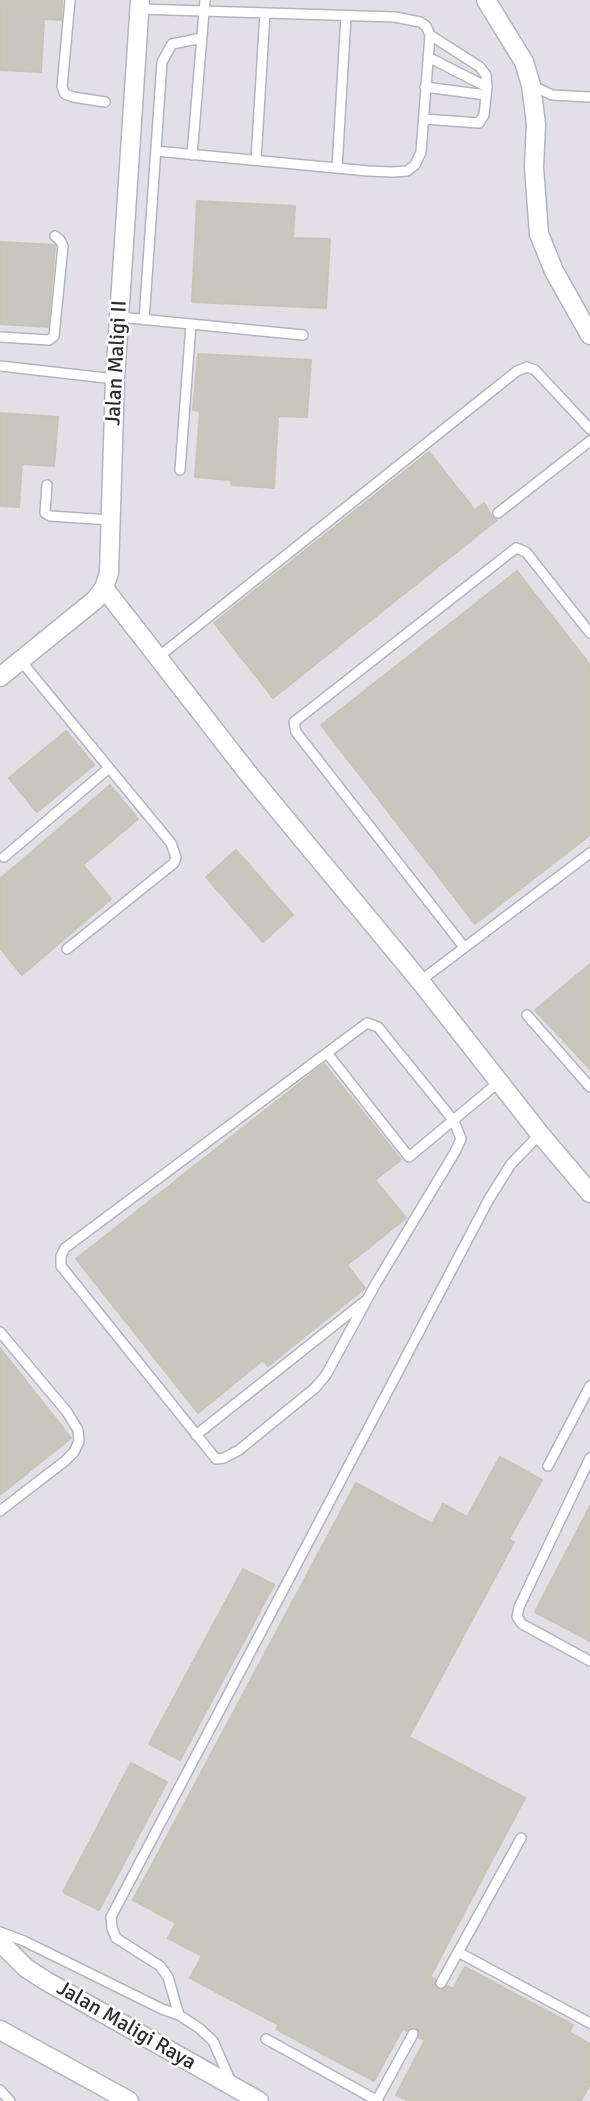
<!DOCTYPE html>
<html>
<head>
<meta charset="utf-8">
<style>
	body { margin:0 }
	canvas { display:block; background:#eee8df }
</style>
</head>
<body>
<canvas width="590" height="2101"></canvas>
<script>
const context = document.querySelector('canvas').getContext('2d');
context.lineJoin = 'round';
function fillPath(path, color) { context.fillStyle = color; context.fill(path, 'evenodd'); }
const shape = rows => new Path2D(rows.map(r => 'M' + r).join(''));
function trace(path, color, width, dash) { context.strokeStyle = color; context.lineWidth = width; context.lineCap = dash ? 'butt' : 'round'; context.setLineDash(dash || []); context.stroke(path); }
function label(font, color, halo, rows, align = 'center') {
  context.font = font + ' Signika,sans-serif'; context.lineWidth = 5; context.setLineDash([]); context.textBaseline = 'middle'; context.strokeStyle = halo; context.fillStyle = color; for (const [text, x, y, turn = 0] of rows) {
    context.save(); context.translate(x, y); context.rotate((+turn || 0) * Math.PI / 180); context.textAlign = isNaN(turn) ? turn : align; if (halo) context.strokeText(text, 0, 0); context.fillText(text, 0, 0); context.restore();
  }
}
const industrial = shape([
	[0,0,590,0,590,2101,0,2101]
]);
const building = shape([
	[0,0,62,0,61,20,44,19,41,72,0,70,0,0],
	[197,201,295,206,293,238,330,239,326,308,192,302,197,201],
	[0,242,55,245,48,327,0,324,0,242],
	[198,354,311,360,307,417,278,416,274,488,231,485,231,480,195,477,200,411,193,410,198,354],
	[0,413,58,417,54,466,22,464,19,507,0,506,0,413],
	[429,452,475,510,484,503,492,517,497,520,273,698,214,623,429,452],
	[517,571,590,665,590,835,475,924,321,725,517,571],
	[66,731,94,765,37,812,9,778,66,731],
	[110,785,138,819,83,865,111,899,22,975,0,948,0,879,110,785],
	[236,850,293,915,263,942,206,877,236,850],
	[590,964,590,1069,535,1010,590,964],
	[324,1064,401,1160,375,1180,406,1218,347,1265,365,1288,268,1366,263,1360,198,1413,76,1259,324,1064],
	[0,1348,71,1438,0,1495,0,1348],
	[500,1457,542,1480,509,1539,514,1542,409,1737,525,1798,430,1977,435,1979,435,1986,438,1989,444,1989,447,1986,453,1989,465,1967,573,2025,569,2032,590,2044,590,2084,581,2101,408,2101,396,2095,425,2040,419,2037,417,2028,412,2027,407,2031,403,2028,374,2081,276,2029,279,2025,190,1978,202,1956,168,1938,176,1923,133,1900,356,1483,432,1524,443,1504,467,1517,500,1457],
	[590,1506,590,1641,535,1612,590,1506],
	[243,1569,274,1585,180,1760,149,1744,243,1569],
	[131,1763,167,1782,99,1910,63,1892,131,1763]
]);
const lane = shape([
	[70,0,62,87,65,94,73,97,105,102],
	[139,9,395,17,420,22,426,26,430,35,421,152,415,165,407,171,393,172,368,171,156,151],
	[428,57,487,87],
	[531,85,552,95,590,97],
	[425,87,486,95],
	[424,119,479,123,484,115,487,87,486,75,480,67,430,35],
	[192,155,205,0],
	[256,160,265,13],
	[337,168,346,16],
	[119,317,303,335],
	[144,320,162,62,172,44,202,38],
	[0,337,49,340,54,336,63,246,60,240,55,236],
	[0,366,115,379],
	[180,470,191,324],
	[47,485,45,513,50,516,111,520],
	[498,513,590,441],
	[157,658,517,371,527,367,535,370,590,429],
	[21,661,171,843,176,857,174,863,67,949],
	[4,857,109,768],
	[464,947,296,732,294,722,516,548,526,552,590,633],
	[420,981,590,853],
	[527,1015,590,1087],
	[367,1023,378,1027,454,1121,461,1139,455,1152,375,1285,326,1375,315,1388,239,1450,224,1458,216,1459,61,1266,61,1256,65,1248,367,1023],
	[327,1053,409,1157,499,1082],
	[0,1332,67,1412,78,1430,79,1441,74,1452,65,1461,0,1511],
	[196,1435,365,1301],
	[590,1458,519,1607,517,1617,522,1624,590,1661],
	[548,1466,590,1386],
	[0,1932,24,1941,162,2009,179,2015,199,2028,213,2041,231,2082],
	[458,1952,590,2023],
	[441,1983,521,1838],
	[179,2015,168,1977,160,1966,116,1938,112,1928,111,1917,489,1199,511,1164,540,1134],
	[266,2039,378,2101],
	[0,2090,10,2101],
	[377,2100,413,2034]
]);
const street = shape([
	[486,0,524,62,531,85,536,124,534,167,539,234,554,271,590,335],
	[104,588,251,777,420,981,540,1134,590,1193],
	[0,677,95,600,104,588,109,573,115,379,140,0],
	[0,1942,26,1968,46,1981,259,2101],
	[0,2030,129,2101]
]);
const streetNames = [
	["Jalan Maligi II",117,363,-87],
	["Jalan Maligi Raya",126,2026,30]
];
fillPath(industrial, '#e2dfe7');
fillPath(building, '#c9c6bd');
trace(building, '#c9c4b8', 2);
trace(lane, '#b2b5c0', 12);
trace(street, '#b2b5c0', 21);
trace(lane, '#fff', 9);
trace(street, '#fff', 18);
label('21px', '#2c2c2c', '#fff', streetNames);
</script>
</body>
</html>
